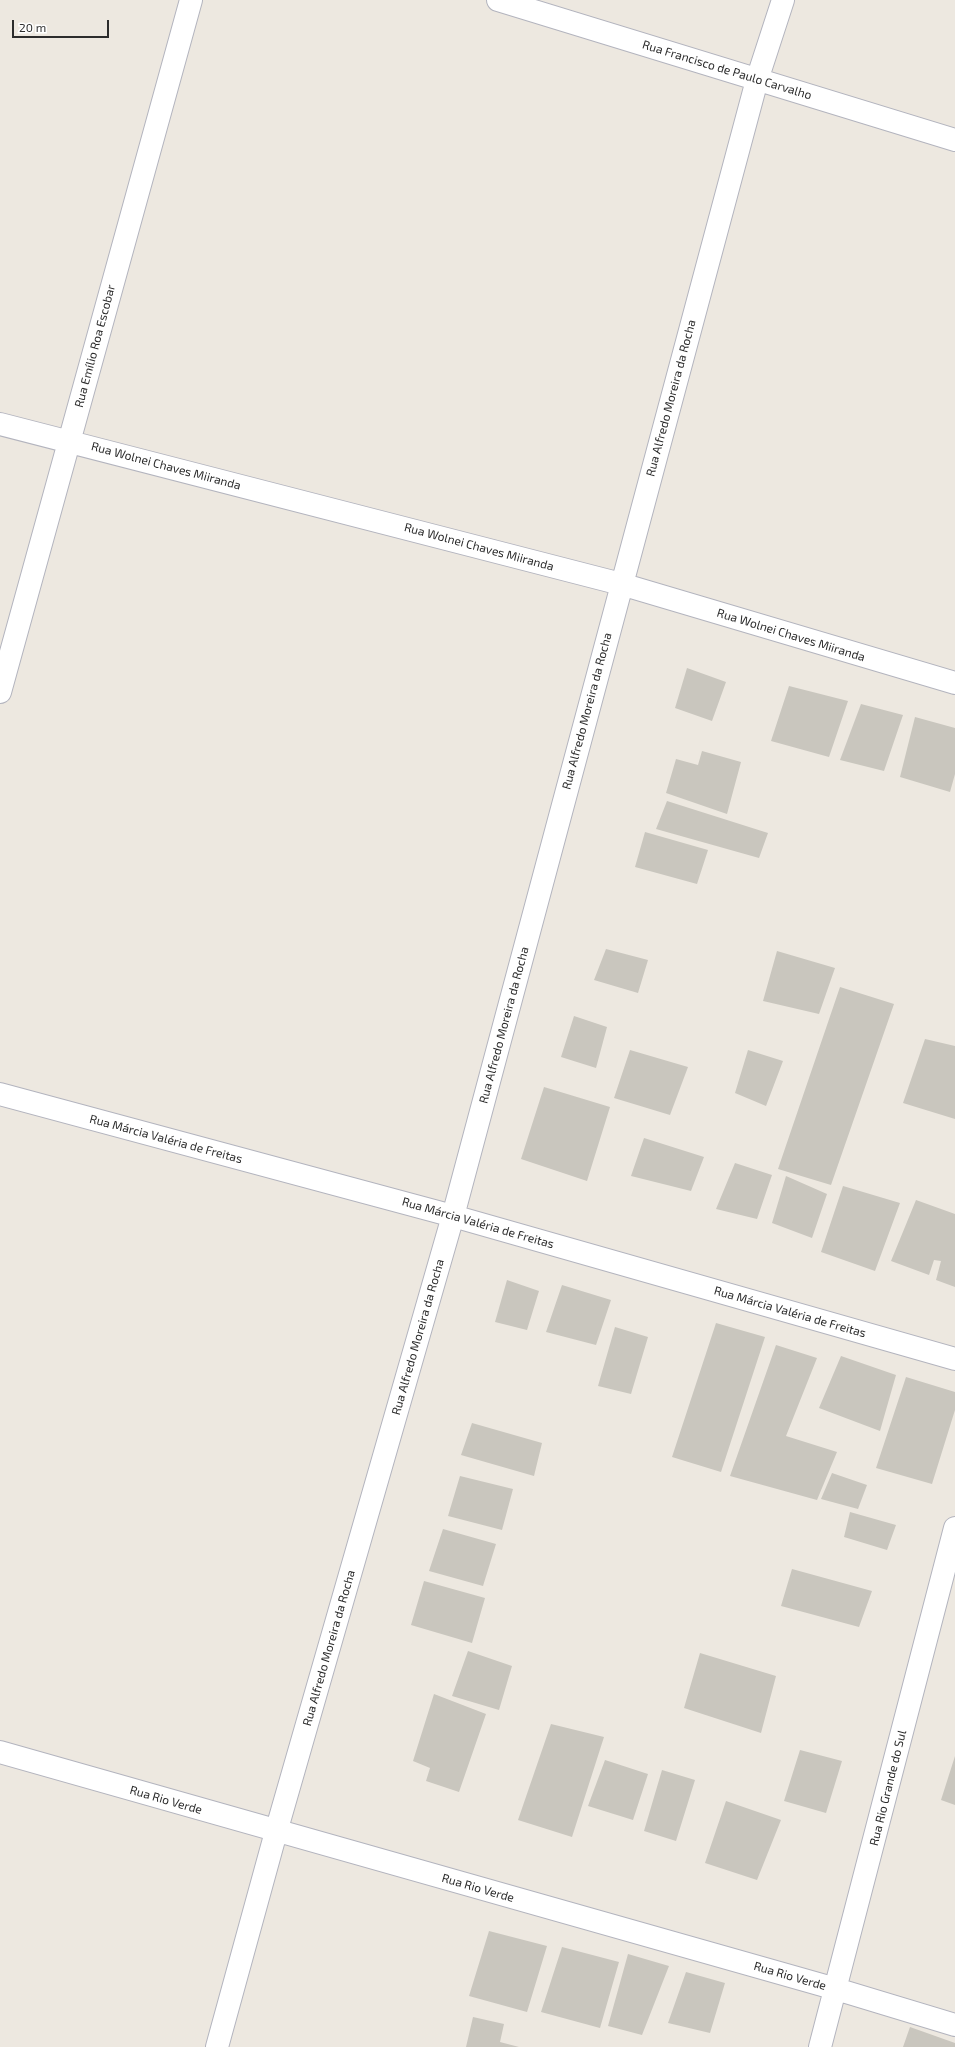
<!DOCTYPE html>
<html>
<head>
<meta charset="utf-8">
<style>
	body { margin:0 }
	#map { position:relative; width:955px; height:2047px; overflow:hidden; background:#ede8e0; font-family:"Exo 2",sans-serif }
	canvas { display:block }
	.scale { position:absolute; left:12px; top:20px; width:97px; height:18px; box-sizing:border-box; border:2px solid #2c2c2c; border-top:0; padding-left:5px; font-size:12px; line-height:14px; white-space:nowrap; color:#2c2c2c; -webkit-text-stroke:3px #fff; paint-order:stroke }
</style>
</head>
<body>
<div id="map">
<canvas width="955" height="2047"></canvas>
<div class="scale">20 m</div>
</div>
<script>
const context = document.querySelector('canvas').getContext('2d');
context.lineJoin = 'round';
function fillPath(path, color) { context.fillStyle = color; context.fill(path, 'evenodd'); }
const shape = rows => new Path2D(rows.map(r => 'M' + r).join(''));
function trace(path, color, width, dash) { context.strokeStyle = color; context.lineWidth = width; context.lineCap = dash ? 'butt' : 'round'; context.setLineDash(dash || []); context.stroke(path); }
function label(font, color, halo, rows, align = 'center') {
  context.font = font + ' "Exo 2",sans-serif'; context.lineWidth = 4; context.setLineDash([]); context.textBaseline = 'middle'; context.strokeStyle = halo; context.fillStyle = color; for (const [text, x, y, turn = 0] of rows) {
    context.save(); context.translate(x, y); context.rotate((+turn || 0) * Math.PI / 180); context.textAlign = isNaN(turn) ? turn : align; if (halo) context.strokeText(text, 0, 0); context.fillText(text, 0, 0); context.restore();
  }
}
const building = shape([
	[687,668,726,682,712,721,675,708],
	[789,686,848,701,829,757,771,741],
	[861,704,903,715,884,771,840,760],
	[915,717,955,728,955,774,950,792,900,777],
	[702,751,741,762,727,814,666,793,676,759,698,765],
	[667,801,768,833,759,858,656,829],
	[645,832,708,850,697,884,635,867],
	[606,949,648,960,638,993,594,980],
	[777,951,835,968,819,1014,763,1001],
	[840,987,894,1004,831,1185,778,1169],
	[574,1016,607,1027,596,1068,561,1057],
	[925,1039,955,1046,955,1119,903,1103],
	[630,1050,688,1067,670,1115,614,1098],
	[748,1050,783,1061,766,1106,735,1093],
	[544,1087,610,1107,587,1181,521,1159],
	[644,1138,704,1157,691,1191,631,1176],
	[735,1163,772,1175,757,1219,716,1209],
	[786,1176,827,1194,812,1238,772,1223],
	[843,1186,900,1203,875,1271,821,1252],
	[916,1200,955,1214,955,1287,936,1280,941,1261,934,1260,929,1275,891,1261],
	[507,1280,539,1291,527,1330,495,1322],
	[562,1285,611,1300,596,1345,546,1332],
	[716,1323,765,1337,721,1472,672,1457],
	[615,1327,648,1337,631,1394,598,1386],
	[776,1345,817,1358,786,1436,837,1452,817,1500,730,1476],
	[841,1356,896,1375,880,1431,819,1408],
	[906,1377,955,1392,955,1410,932,1484,876,1468],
	[472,1423,542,1443,534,1476,461,1455],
	[832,1473,867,1485,858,1509,821,1499],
	[460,1476,513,1489,502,1530,448,1516],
	[850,1512,896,1525,887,1550,844,1537],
	[443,1529,496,1544,483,1586,429,1571],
	[792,1569,872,1591,859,1627,781,1606],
	[424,1581,485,1598,472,1643,411,1625],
	[468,1651,512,1666,499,1710,452,1696],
	[700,1653,776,1676,761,1733,684,1708],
	[434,1694,486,1714,459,1792,426,1781,430,1768,413,1761],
	[551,1724,604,1737,572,1837,518,1820],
	[800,1750,842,1761,826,1813,784,1801],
	[955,1756,955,1805,941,1800],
	[605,1760,648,1774,633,1820,588,1806],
	[662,1770,695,1780,676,1841,644,1831],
	[726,1801,781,1820,757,1880,705,1863],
	[489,1931,547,1946,527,2012,469,1996],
	[562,1947,619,1962,600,2028,541,2012],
	[628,1954,669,1966,642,2035,608,2026],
	[686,1972,725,1983,710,2033,668,2023],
	[473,2017,504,2024,500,2042,519,2047,466,2047],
	[910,2027,955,2043,955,2047,903,2047]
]);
const minor = shape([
	[498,0,955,140],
	[0,424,621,584,955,683],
	[0,692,191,0],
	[0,1094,453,1216,955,1359],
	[0,1752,836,1989,955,2025],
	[217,2047,276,1832,453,1216,757,80,783,0],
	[820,2047,955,1528]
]);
const streetNames = [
	["Rua Francisco de Paulo Carvalho",727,70,17],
	["Rua Emílio Roa Escobar",95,346,-75],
	["Rua Alfredo Moreira da Rocha",671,398,-75],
	["Rua Wolnei Chaves Miiranda",166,466,15],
	["Rua Wolnei Chaves Miiranda",479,547,15],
	["Rua Wolnei Chaves Miiranda",791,635,17],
	["Rua Alfredo Moreira da Rocha",587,711,-75],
	["Rua Alfredo Moreira da Rocha",504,1025,-75],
	["Rua Márcia Valéria de Freitas",166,1139,15],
	["Rua Márcia Valéria de Freitas",478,1223,16],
	["Rua Márcia Valéria de Freitas",790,1312,16],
	["Rua Alfredo Moreira da Rocha",418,1337,-74],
	["Rua Alfredo Moreira da Rocha",329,1648,-74],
	["Rua Rio Grande do Sul",888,1788,-76],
	["Rua Rio Verde",166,1800,16],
	["Rua Rio Verde",478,1888,16],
	["Rua Rio Verde",790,1976,16]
];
fillPath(building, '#c9c6be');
trace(minor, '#b3b4be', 24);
trace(minor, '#fff', 22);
label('12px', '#2c2c2c', '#fff', streetNames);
</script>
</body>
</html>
